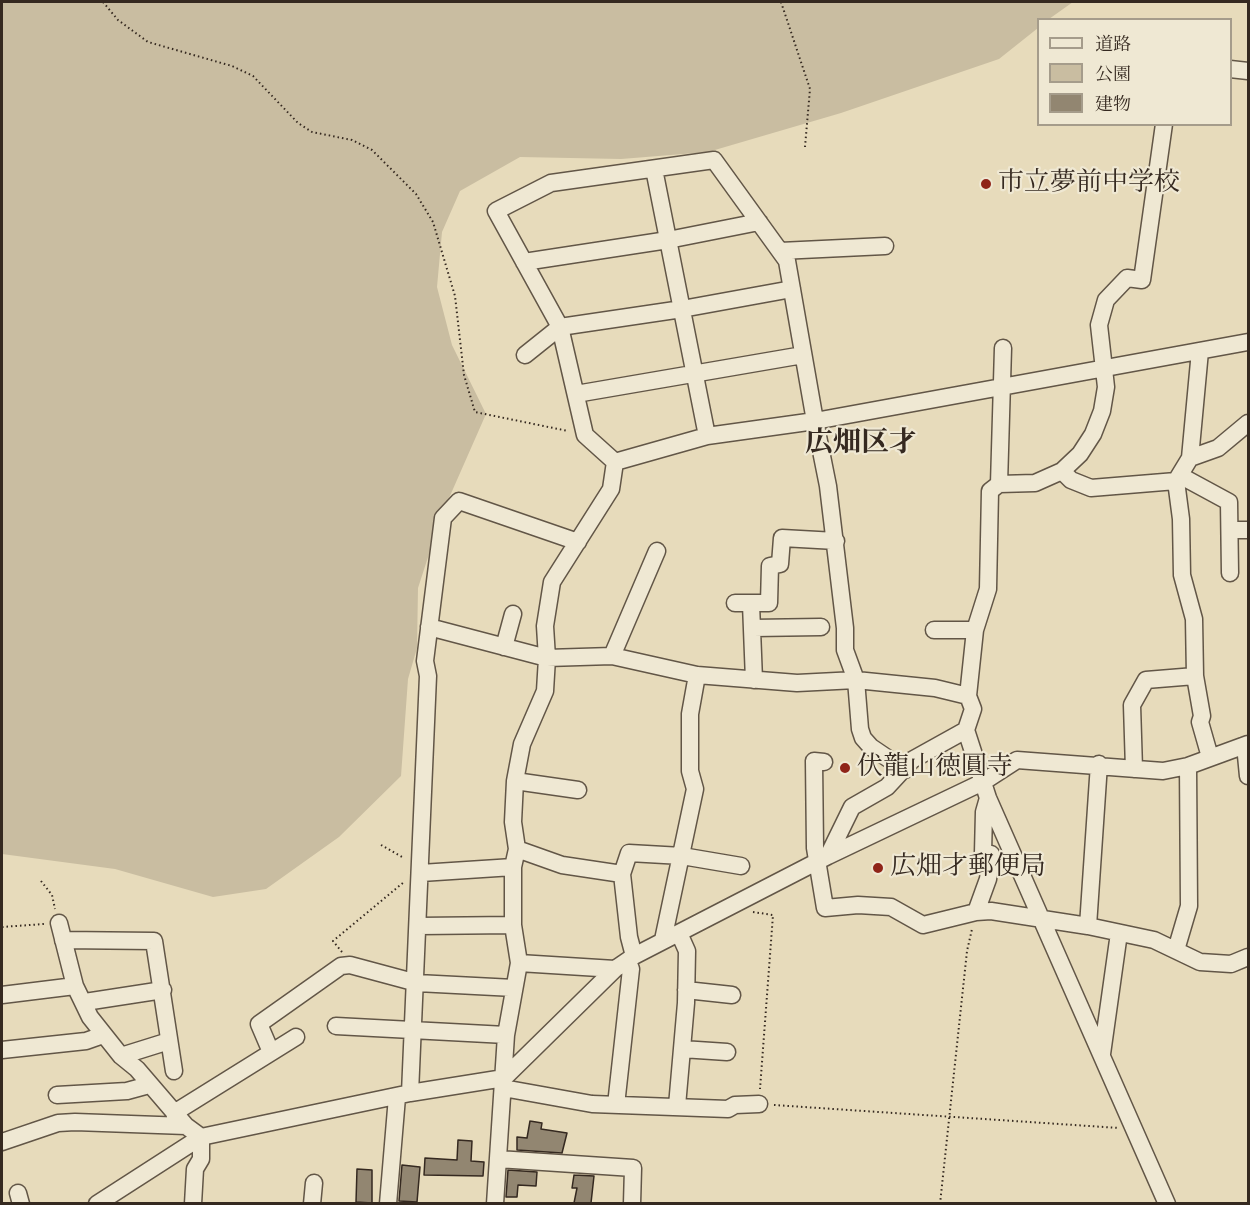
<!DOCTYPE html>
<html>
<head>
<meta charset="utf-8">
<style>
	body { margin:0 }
	#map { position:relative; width:1250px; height:1205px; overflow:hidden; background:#e7dbbb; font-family:Cardo,"Noto Serif JP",serif }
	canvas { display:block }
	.frame { position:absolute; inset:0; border:3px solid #352920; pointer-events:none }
	.legend { position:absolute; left:1037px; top:18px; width:195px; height:108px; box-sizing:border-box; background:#efe8d3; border:2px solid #a59c8b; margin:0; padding:8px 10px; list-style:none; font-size:18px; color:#352920 }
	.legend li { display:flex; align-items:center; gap:12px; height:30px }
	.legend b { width:30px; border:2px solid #a59c8b }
</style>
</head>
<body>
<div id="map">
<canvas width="1250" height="1205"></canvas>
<div class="frame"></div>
<ul class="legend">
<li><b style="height:8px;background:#efe8d3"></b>道路</li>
<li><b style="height:16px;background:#c9bda1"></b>公園</li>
<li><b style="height:16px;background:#928671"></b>建物</li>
</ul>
</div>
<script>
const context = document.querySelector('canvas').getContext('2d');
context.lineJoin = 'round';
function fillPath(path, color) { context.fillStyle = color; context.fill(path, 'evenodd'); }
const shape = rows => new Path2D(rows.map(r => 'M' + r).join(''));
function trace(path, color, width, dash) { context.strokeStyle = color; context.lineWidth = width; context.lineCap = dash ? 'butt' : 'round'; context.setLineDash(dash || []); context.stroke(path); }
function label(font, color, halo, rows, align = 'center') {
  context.font = font + ' Cardo,"Noto Serif JP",serif'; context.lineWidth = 4.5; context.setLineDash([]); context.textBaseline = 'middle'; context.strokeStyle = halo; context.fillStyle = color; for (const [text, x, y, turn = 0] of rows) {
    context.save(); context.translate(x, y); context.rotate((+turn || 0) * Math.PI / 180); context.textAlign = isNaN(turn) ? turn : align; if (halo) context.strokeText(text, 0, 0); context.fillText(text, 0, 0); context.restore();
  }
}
const green = shape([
	[2,2,1073,2,1049,19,1038,20,1038,28,999,59,841,113,708,152,621,159,520,157,460,191,442,232,437,287,452,345,486,414,442,514,418,588,417,648,408,679,401,776,339,837,266,889,213,897,115,869,2,854]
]);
const building = shape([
	[530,1121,542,1123,541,1129,567,1133,562,1153,517,1150,517,1137,527,1138,530,1121],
	[458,1140,472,1141,471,1161,484,1162,483,1176,424,1175,425,1158,457,1160,458,1140],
	[402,1165,420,1167,417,1202,399,1201,402,1165],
	[357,1169,372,1170,372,1203,356,1202,357,1169],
	[508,1170,537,1172,536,1186,518,1185,517,1197,506,1197,508,1170],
	[574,1175,594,1176,591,1203,574,1203,577,1188,572,1188,574,1175]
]);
const path = shape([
	[103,2,118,20,148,42,232,66,253,76,298,123,312,132,352,140,372,150,416,194,433,222,455,296,464,375,475,412,568,431],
	[781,2,810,89,805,147],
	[381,845,404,858],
	[41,881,52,895,55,909],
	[753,912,773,915,760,1089],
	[2,927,44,924],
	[342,952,333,941,404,882],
	[774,1105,1119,1128],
	[940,1204,967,951,972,929]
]);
const minor = shape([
	[1230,69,1248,71],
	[1164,124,1142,280,1127,278,1106,300,1099,325,1106,387,1102,411,1093,434,1080,454,1062,471,1035,483,999,484,990,491,988,589,975,630,968,696,973,709,966,730,988,798,1167,1204],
	[714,160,787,261,815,421,707,436,615,462,585,435,560,327,496,211,551,183,714,160],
	[654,169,707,436],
	[780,251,885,246],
	[524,262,668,240,759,222],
	[525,355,560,327,682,309,792,289],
	[576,394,803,355],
	[1190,458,1200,351],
	[1062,471,1071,480,1091,488,1176,481,1190,458,1218,448,1248,423],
	[1181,476,1229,502,1230,573],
	[1176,481,1181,519,1182,575,1194,619,1195,676,1202,716,1200,722,1210,757],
	[999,484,1003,348],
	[1230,530,1248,530],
	[735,603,769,603,770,566,780,564,782,538,836,541],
	[751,604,754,680],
	[429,627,547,658,612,656,697,675,797,683,856,680,935,688,968,696],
	[753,628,821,627],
	[934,630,975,630],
	[504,647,513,614],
	[612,656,657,551],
	[1245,745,1248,776],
	[824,762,814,761,815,848,825,908,858,905,891,907,923,925,976,912,991,911,1088,926,1154,940,1200,962,1231,964,1248,957],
	[1134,769,1132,705,1146,680,1195,676],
	[905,770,871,747,863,738,860,729,856,680,845,650,845,628,828,486,815,421,1248,342],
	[515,781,578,790],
	[517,849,562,865,622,874],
	[828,856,852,807,887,787,912,760,966,730],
	[421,873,513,867],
	[976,912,988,879,991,854,983,853,984,812,988,798],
	[59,923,75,986,90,1017,121,1056,137,1069,186,1126,201,1137,201,1159,195,1169,193,1204],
	[419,926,513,925],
	[1088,926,1099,764],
	[63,940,154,941,174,1071],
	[663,940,695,789,690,771,690,714,697,675],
	[1176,950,1189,906,1188,766],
	[634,956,629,937,622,874,629,853,682,856,741,866],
	[519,963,615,969],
	[686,990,732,995],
	[2,995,75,986],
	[85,1002,163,990],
	[336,1026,506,1035],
	[682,1049,727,1052],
	[2,1050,86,1041,103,1035],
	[271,1052,259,1024,341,966,350,965,417,983,514,988],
	[1102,1054,1119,933],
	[121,1056,169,1041],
	[503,1088,592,1104,728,1109,735,1105,759,1104],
	[410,1093,428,676,425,661,443,518,459,501,578,542],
	[57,1095,127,1091,149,1085],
	[616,1105,631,969,628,961],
	[677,1106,686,1003,687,951,679,933],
	[174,1113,296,1037],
	[2,1142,58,1123,75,1122,186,1126],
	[498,1159,633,1168,632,1204],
	[18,1193,21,1204],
	[97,1204,201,1137,410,1093,504,1078,615,969,634,956,828,856,983,782,1017,760,1163,771,1188,766,1248,744],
	[312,1204,314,1183],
	[388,1204,397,1097],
	[495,1204,506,1035,519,963,513,925,513,867,517,849,513,822,515,781,522,744,545,691,547,658,545,626,552,582,611,489,615,462]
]);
const markers = [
	[986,184,6,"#8f2418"],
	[845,768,6,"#8f2418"],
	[878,868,6,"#8f2418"]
];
const poiNames = [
	["市立夢前中学校",998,184],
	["伏龍山徳圓寺",857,768],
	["広畑才郵便局",890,868]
];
const quarterNames = [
	["広畑区才",861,445]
];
fillPath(green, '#c9bda1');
fillPath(building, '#928671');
trace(building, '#352920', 1.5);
trace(minor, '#625647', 19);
trace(path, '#352920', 2, [1.5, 3]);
trace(minor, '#efe8d3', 16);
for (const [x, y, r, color] of markers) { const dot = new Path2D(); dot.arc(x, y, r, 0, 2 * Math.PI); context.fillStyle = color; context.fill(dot); trace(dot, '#efe8d3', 2); }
label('26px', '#352920', '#efe8d3', poiNames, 'left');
label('bold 28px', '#352920', '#efe8d3', quarterNames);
</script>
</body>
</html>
